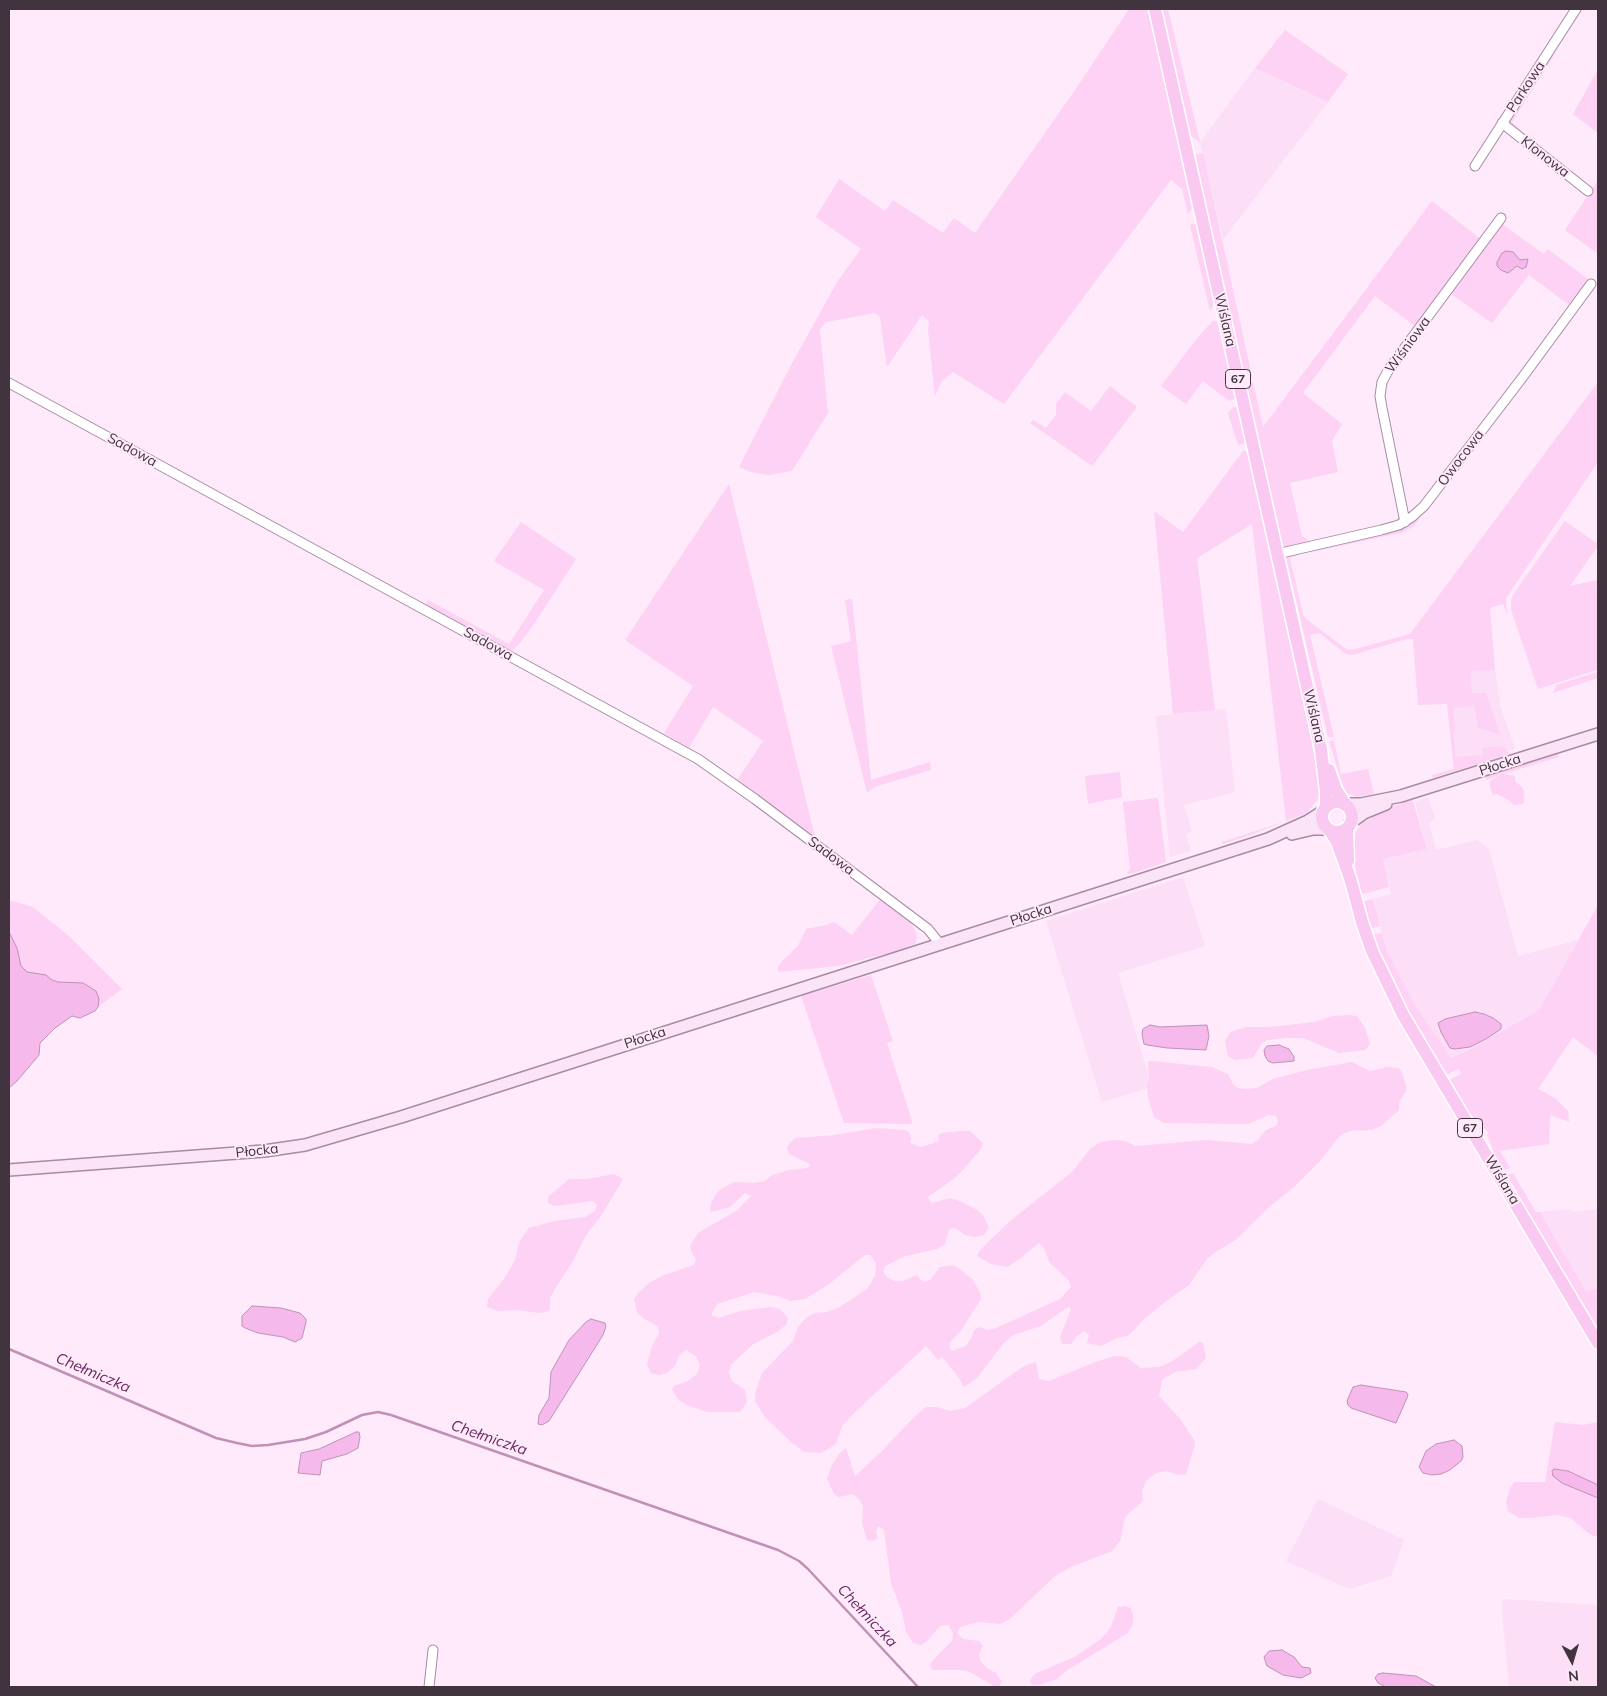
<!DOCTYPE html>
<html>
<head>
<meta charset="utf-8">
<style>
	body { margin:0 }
	#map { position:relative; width:1607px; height:1696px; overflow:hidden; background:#feeafa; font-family:Mulish,sans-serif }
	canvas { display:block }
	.frame { position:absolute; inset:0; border:10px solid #41343f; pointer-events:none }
	.north { position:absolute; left:1547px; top:1636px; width:50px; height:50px; -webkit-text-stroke:4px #feeafa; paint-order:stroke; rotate:174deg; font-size:14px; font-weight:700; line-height:20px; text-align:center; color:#41343f }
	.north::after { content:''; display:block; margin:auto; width:18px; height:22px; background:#41343f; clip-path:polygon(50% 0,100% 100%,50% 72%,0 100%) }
</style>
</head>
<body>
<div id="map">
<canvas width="1607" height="1696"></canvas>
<div class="frame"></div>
<div class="north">N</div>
</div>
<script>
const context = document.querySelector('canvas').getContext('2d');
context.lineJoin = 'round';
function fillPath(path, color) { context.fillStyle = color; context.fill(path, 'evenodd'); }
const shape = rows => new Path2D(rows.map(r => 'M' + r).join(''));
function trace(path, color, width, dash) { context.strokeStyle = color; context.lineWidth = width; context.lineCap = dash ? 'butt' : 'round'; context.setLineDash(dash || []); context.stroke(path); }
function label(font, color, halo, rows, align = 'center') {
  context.font = font + ' Mulish,sans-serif'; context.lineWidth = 4; context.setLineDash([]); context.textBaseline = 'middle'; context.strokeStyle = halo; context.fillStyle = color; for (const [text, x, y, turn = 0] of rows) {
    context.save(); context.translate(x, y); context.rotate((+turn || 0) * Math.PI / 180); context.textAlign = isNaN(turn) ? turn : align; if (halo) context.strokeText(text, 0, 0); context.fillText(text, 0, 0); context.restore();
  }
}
const built = shape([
	[1255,68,1328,102,1223,240,1200,142],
	[1495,670,1500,705,1515,749,1454,769,1447,703,1470,671],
	[1226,709,1235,792,1184,805,1192,831,1186,834,1191,851,1170,857,1156,716],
	[1428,797,1435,818,1429,823,1436,850,1477,840,1489,849,1518,956,1578,940,1539,1010,1471,1049,1451,1058,1415,1005,1386,949,1373,899,1391,894,1383,859,1427,849,1415,802],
	[1183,877,1205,946,1118,973,1152,1087,1102,1102,1046,921],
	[1571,1209,1572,1212,1598,1209,1598,1288,1586,1291,1540,1212],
	[1318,1499,1404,1540,1391,1576,1349,1589,1286,1561],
	[1503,1599,1598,1605,1598,1687,1509,1687,1502,1611]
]);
const green = shape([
	[1129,9,1149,9,1194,205,1188,214,1182,189,1171,180,1004,404,953,372,942,381,935,396,928,330,929,322,922,315,887,367,880,317,875,313,826,322,820,330,828,413,792,471,769,475,751,472,739,467,790,367,837,282,861,249,816,217,839,179,885,211,893,200,943,233,954,218,975,233,1075,90],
	[1160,9,1168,9,1200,142,1191,136],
	[1285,30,1348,74,1328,102,1255,68],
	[1555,54,1512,122,1533,142,1509,123,1509,121,1552,55],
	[1597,71,1598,72,1598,133,1573,114],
	[1203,153,1252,376,1244,378,1209,226,1195,155],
	[1598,180,1598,254,1565,230],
	[1432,201,1482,240,1416,327,1375,296,1303,393,1342,424,1332,441,1338,472,1290,483,1302,536,1309,541,1281,548,1246,384,1253,382,1263,427],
	[1194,224,1199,225,1215,302,1210,311,1190,225],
	[1502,224,1544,254,1548,249,1588,279,1569,305,1529,275,1492,323,1451,294],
	[1213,321,1221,322,1237,398,1229,401,1203,381,1186,404,1161,386,1198,337],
	[1598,382,1598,462,1506,598,1507,615,1503,604,1490,608,1495,670,1470,671,1472,693,1486,693,1500,735,1478,728,1474,706,1453,708,1455,732,1453,733,1456,757,1483,755,1483,748,1501,746,1506,749,1509,754,1433,778,1432,775,1454,769,1447,704,1418,705,1413,639,1407,639,1352,655,1346,654,1319,633,1310,635,1334,737,1328,737,1286,557,1296,553,1299,555,1290,558,1303,614,1306,619,1346,649,1352,650,1410,634],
	[1110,386,1137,407,1092,466,1030,423,1033,420,1046,428,1056,415,1056,404,1065,392,1091,411],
	[1233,407,1237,407,1238,409,1246,443,1238,445,1228,413],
	[1243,451,1248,451,1309,720,1309,729,1320,787,1319,788,1319,796,1317,800,1307,813,1286,821,1253,834,1223,844,1222,842,1286,821,1252,524,1197,558,1215,710,1173,714,1154,511,1183,532],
	[729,484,815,837,814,839,736,782,763,741,713,707,689,748,664,733,693,686,625,640],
	[1420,518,1414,526,1401,533,1311,552,1311,549,1405,525],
	[1565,521,1598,544,1598,546,1570,586,1598,580,1598,678,1553,693,1556,685,1597,672,1597,670,1538,689,1511,610,1511,603,1512,597,1517,589],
	[521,522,576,559,536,621,520,643,511,652,425,606,428,600,509,644,544,590,494,561],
	[852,599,871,780,930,762,931,770,874,787,867,793,831,646,851,641,845,600],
	[1329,741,1334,741,1341,774,1368,769,1374,794,1356,797,1347,793,1343,786],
	[1556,752,1559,757,1503,774,1515,776,1515,781,1523,788,1524,802,1522,804,1514,805,1509,800,1497,794,1493,795,1490,787,1490,781,1500,775,1486,780,1486,775],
	[1120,772,1122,797,1088,804,1085,776],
	[1158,798,1166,862,1134,873,1128,874,1127,872,1130,870,1123,802],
	[1412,798,1427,849,1383,859,1389,887,1363,894,1359,893,1355,881,1356,869,1352,846,1354,845,1355,834,1363,822,1372,818,1371,816],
	[881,898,909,920,914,928,917,938,915,944,904,949,838,966,778,972,778,967,783,960,798,946,806,929,827,925,834,922,852,935],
	[1373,899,1380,926,1369,929,1361,902],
	[9,900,33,907,69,936,122,989,98,1007,99,1000,61,1012,9,1063],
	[1598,905,1598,1056,1573,1037,1538,1089,1555,1098,1568,1111,1569,1122,1550,1115,1549,1144,1500,1151,1510,1168,1502,1171,1487,1135,1489,1133,1469,1113,1449,1080,1461,1074,1460,1071,1458,1069,1446,1075,1386,972,1372,935,1382,933,1386,949,1415,1005,1451,1058,1471,1049,1539,1010],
	[871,975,893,1041,887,1043,912,1121,911,1124,844,1123,801,996],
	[1349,1015,1357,1016,1365,1028,1370,1043,1366,1050,1339,1053,1303,1038,1285,1038,1268,1040,1262,1043,1253,1058,1235,1060,1228,1056,1225,1041,1230,1032,1246,1027,1268,1027,1315,1022,1332,1016],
	[1151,1061,1212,1067,1228,1074,1233,1084,1238,1088,1246,1089,1257,1088,1273,1079,1307,1070,1352,1062,1370,1071,1388,1067,1398,1068,1402,1072,1406,1086,1406,1091,1399,1102,1399,1109,1397,1112,1381,1126,1372,1130,1351,1131,1344,1133,1337,1139,1321,1160,1294,1187,1269,1207,1237,1239,1217,1251,1207,1259,1189,1285,1165,1302,1143,1320,1128,1336,1120,1337,1101,1346,1087,1343,1089,1335,1084,1331,1077,1336,1071,1344,1062,1344,1060,1337,1071,1309,1068,1307,1041,1326,1013,1335,1003,1344,977,1378,964,1387,959,1378,942,1357,938,1360,926,1346,855,1412,842,1426,836,1444,821,1453,804,1452,791,1442,765,1417,755,1401,756,1390,762,1373,793,1341,798,1327,807,1317,815,1313,827,1312,840,1307,867,1289,875,1276,876,1263,870,1255,865,1255,829,1284,805,1299,790,1301,777,1296,754,1292,717,1304,711,1315,719,1318,740,1311,771,1307,780,1309,788,1318,786,1325,777,1332,752,1345,731,1365,729,1373,732,1381,745,1390,747,1402,740,1412,708,1412,692,1407,678,1400,672,1389,674,1386,688,1381,697,1374,700,1365,696,1356,686,1350,679,1356,675,1366,667,1373,659,1375,651,1373,647,1364,652,1346,659,1333,658,1326,644,1319,637,1312,634,1299,638,1293,649,1283,664,1275,694,1265,696,1260,692,1253,690,1246,698,1233,736,1211,751,1196,745,1193,730,1207,711,1212,710,1210,711,1203,716,1194,721,1189,734,1182,756,1183,765,1181,772,1175,789,1170,808,1168,810,1164,789,1154,787,1149,788,1145,795,1138,835,1135,876,1128,904,1130,909,1132,911,1138,910,1143,921,1147,934,1143,939,1140,938,1136,941,1133,961,1131,970,1131,983,1143,981,1149,965,1168,955,1178,928,1197,931,1203,951,1198,962,1202,977,1210,982,1214,989,1227,984,1235,974,1237,965,1235,955,1228,949,1230,945,1244,937,1249,906,1256,885,1266,883,1272,888,1278,895,1281,903,1281,917,1275,920,1279,925,1282,930,1280,940,1267,953,1265,960,1269,972,1279,980,1292,981,1299,960,1332,950,1342,949,1347,952,1351,966,1346,972,1337,974,1330,979,1327,988,1330,996,1328,1060,1299,1071,1287,1069,1281,1049,1262,1044,1248,1039,1243,1017,1261,1007,1267,991,1264,977,1256,980,1250,1010,1221,1073,1171,1091,1148,1101,1142,1113,1140,1124,1141,1136,1146,1207,1140,1251,1144,1257,1141,1266,1130,1276,1126,1278,1122,1276,1116,1269,1115,1248,1124,1164,1123,1154,1117,1148,1097,1147,1086,1149,1079,1148,1062],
	[1513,1173,1536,1212,1540,1212,1586,1291,1598,1288,1598,1331,1506,1176],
	[614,1174,623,1179,601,1216,586,1235,573,1261,556,1287,550,1298,550,1311,539,1313,517,1310,498,1311,487,1307,488,1299,506,1276,515,1260,519,1242,529,1228,555,1221,585,1217,595,1211,597,1205,593,1201,554,1206,548,1203,548,1197,569,1179,588,1179],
	[1199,1342,1203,1343,1206,1358,1196,1369,1175,1372,1162,1380,1159,1396,1181,1420,1194,1440,1195,1445,1186,1474,1178,1475,1166,1471,1156,1473,1146,1481,1142,1491,1143,1501,1125,1517,1120,1541,1112,1551,1071,1567,1055,1576,1010,1619,1000,1624,978,1622,960,1627,957,1633,963,1639,979,1641,983,1646,979,1654,980,1661,988,1669,996,1673,1002,1682,999,1687,995,1687,972,1673,963,1670,932,1670,930,1666,932,1661,952,1641,953,1634,949,1625,940,1626,926,1642,921,1645,913,1643,906,1632,902,1612,891,1583,884,1530,878,1526,876,1533,878,1539,872,1541,867,1540,862,1524,863,1507,860,1500,853,1494,839,1497,834,1494,827,1479,831,1467,839,1454,846,1448,855,1476,882,1451,915,1416,926,1407,937,1407,950,1411,965,1408,1024,1366,1036,1362,1039,1379,1049,1381,1098,1361,1115,1356,1126,1357,1141,1368,1159,1367,1171,1362],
	[1555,1422,1583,1425,1598,1422,1598,1536,1594,1536,1589,1534,1571,1518,1557,1515,1532,1518,1519,1518,1508,1511,1506,1502,1509,1490,1514,1482,1545,1482],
	[1124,1606,1131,1608,1133,1615,1133,1624,1128,1633,1066,1671,1057,1679,1039,1685,1032,1685,1030,1680,1035,1674,1074,1657,1101,1639,1111,1627,1118,1607]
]);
const water = shape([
	[1506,251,1513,252,1520,260,1528,259,1526,267,1522,269,1517,266,1508,273,1501,270,1497,266,1497,262,1502,253,1506,251],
	[9,932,17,948,21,966,27,972,46,975,52,980,58,982,83,983,96,991,99,999,98,1007,95,1011,80,1018,72,1016,55,1028,40,1043,39,1055,17,1081,9,1088,9,932],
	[1475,1012,1484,1014,1493,1018,1501,1024,1501,1029,1486,1039,1470,1047,1455,1049,1450,1048,1441,1032,1438,1023,1445,1019,1475,1012],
	[1150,1025,1160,1027,1207,1025,1209,1036,1206,1050,1167,1048,1147,1045,1144,1044,1142,1034,1143,1029,1150,1025],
	[1279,1045,1289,1049,1294,1057,1294,1061,1273,1063,1268,1061,1265,1056,1264,1050,1267,1046,1279,1045],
	[252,1306,281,1308,300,1313,306,1319,306,1322,302,1338,295,1342,283,1337,258,1333,245,1328,242,1326,242,1316,252,1306],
	[591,1319,605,1323,606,1326,603,1335,549,1421,542,1425,538,1424,539,1415,549,1398,551,1372,569,1340,586,1322,591,1319],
	[1361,1385,1406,1392,1408,1394,1407,1398,1396,1423,1351,1408,1348,1405,1347,1401,1353,1387,1361,1385],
	[356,1432,359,1432,360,1437,358,1448,347,1454,322,1461,320,1475,298,1473,301,1453,319,1449,356,1432],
	[1454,1440,1462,1446,1463,1457,1461,1461,1450,1470,1441,1474,1432,1475,1423,1473,1419,1467,1426,1451,1436,1444,1454,1440],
	[1554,1469,1568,1471,1598,1485,1598,1498,1562,1483,1553,1476,1552,1471,1554,1469],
	[1282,1650,1294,1657,1302,1667,1310,1668,1311,1673,1301,1678,1283,1675,1267,1666,1264,1657,1269,1651,1282,1650],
	[1383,1673,1416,1676,1436,1687,1386,1687,1378,1683,1375,1678,1378,1674,1383,1673]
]);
const stream = shape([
	[9,1349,216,1438,237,1443,252,1446,268,1445,305,1439,326,1432,362,1415,378,1412,391,1415,778,1550,799,1561,808,1569,918,1687]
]);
const minor = shape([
	[1502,123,1588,191],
	[1475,166,1576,9],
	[9,383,698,759,755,799,928,929,940,944],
	[1405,522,1382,408,1380,396,1382,382,1389,369,1501,218],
	[1277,554,1381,530,1399,525,1413,516,1424,506,1522,378,1591,284],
	[429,1687,433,1650]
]);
const secondary = shape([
	[1345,804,1361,804,1401,796,1598,734],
	[1350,823,1364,813,1386,804],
	[1292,834,1313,829,1329,829],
	[9,1170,264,1151,305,1145,401,1117,1243,847,1268,839,1308,821,1322,812]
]);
const primary = shape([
	[1155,9,1321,749,1326,792,1326,806],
	[1329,770,1336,790,1345,804],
	'1322 817a15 15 0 1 1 30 0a15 15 0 1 1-30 0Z',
	[1347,828,1348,861],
	[1329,829,1337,842,1350,878,1362,922,1372,951,1403,1015,1598,1343]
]);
const shields = [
	[1238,379,25],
	[1470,1128,25]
];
const shieldNames = [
	["67",1238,379],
	["67",1470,1128]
];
const streetNames = [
	["Parkowa",1526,87,-57],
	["Klonowa",1545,157,38],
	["Wiślana",1225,320,77],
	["Wiśniowa",1408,345,-54],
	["Sadowa",132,450,29],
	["Owocowa",1461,458,-53],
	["Sadowa",488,644,29],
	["Wiślana",1314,716,77],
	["Płocka",1500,765,-18],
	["Sadowa",831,856,37],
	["Płocka",1031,915,-18],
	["Płocka",645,1038,-18],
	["Płocka",257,1151,-6],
	["Wiślana",1502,1180,59]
];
const waterNames = [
	["Chełmiczka",93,1373,23],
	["Chełmiczka",489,1438,19],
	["Chełmiczka",867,1616,47]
];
fillPath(built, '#fddef7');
fillPath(green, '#fdd2f4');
fillPath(water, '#f6b9eb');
trace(water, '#c091b7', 1);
trace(stream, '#c091b7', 2.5);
trace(minor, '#a88aa3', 11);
trace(secondary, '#a88aa3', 14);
trace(primary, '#fff', 15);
trace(minor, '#fff', 9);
trace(secondary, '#fce4f8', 11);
trace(primary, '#fac9f2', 12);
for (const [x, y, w] of shields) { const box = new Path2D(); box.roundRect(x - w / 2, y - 9.5, w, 19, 4); context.fillStyle = '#feeafa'; context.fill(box); trace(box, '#41343f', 1); }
label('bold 12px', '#41343f', null, shieldNames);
label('14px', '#41343f', '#feeafa', streetNames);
label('italic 15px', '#6a2562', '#feeafa', waterNames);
</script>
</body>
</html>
